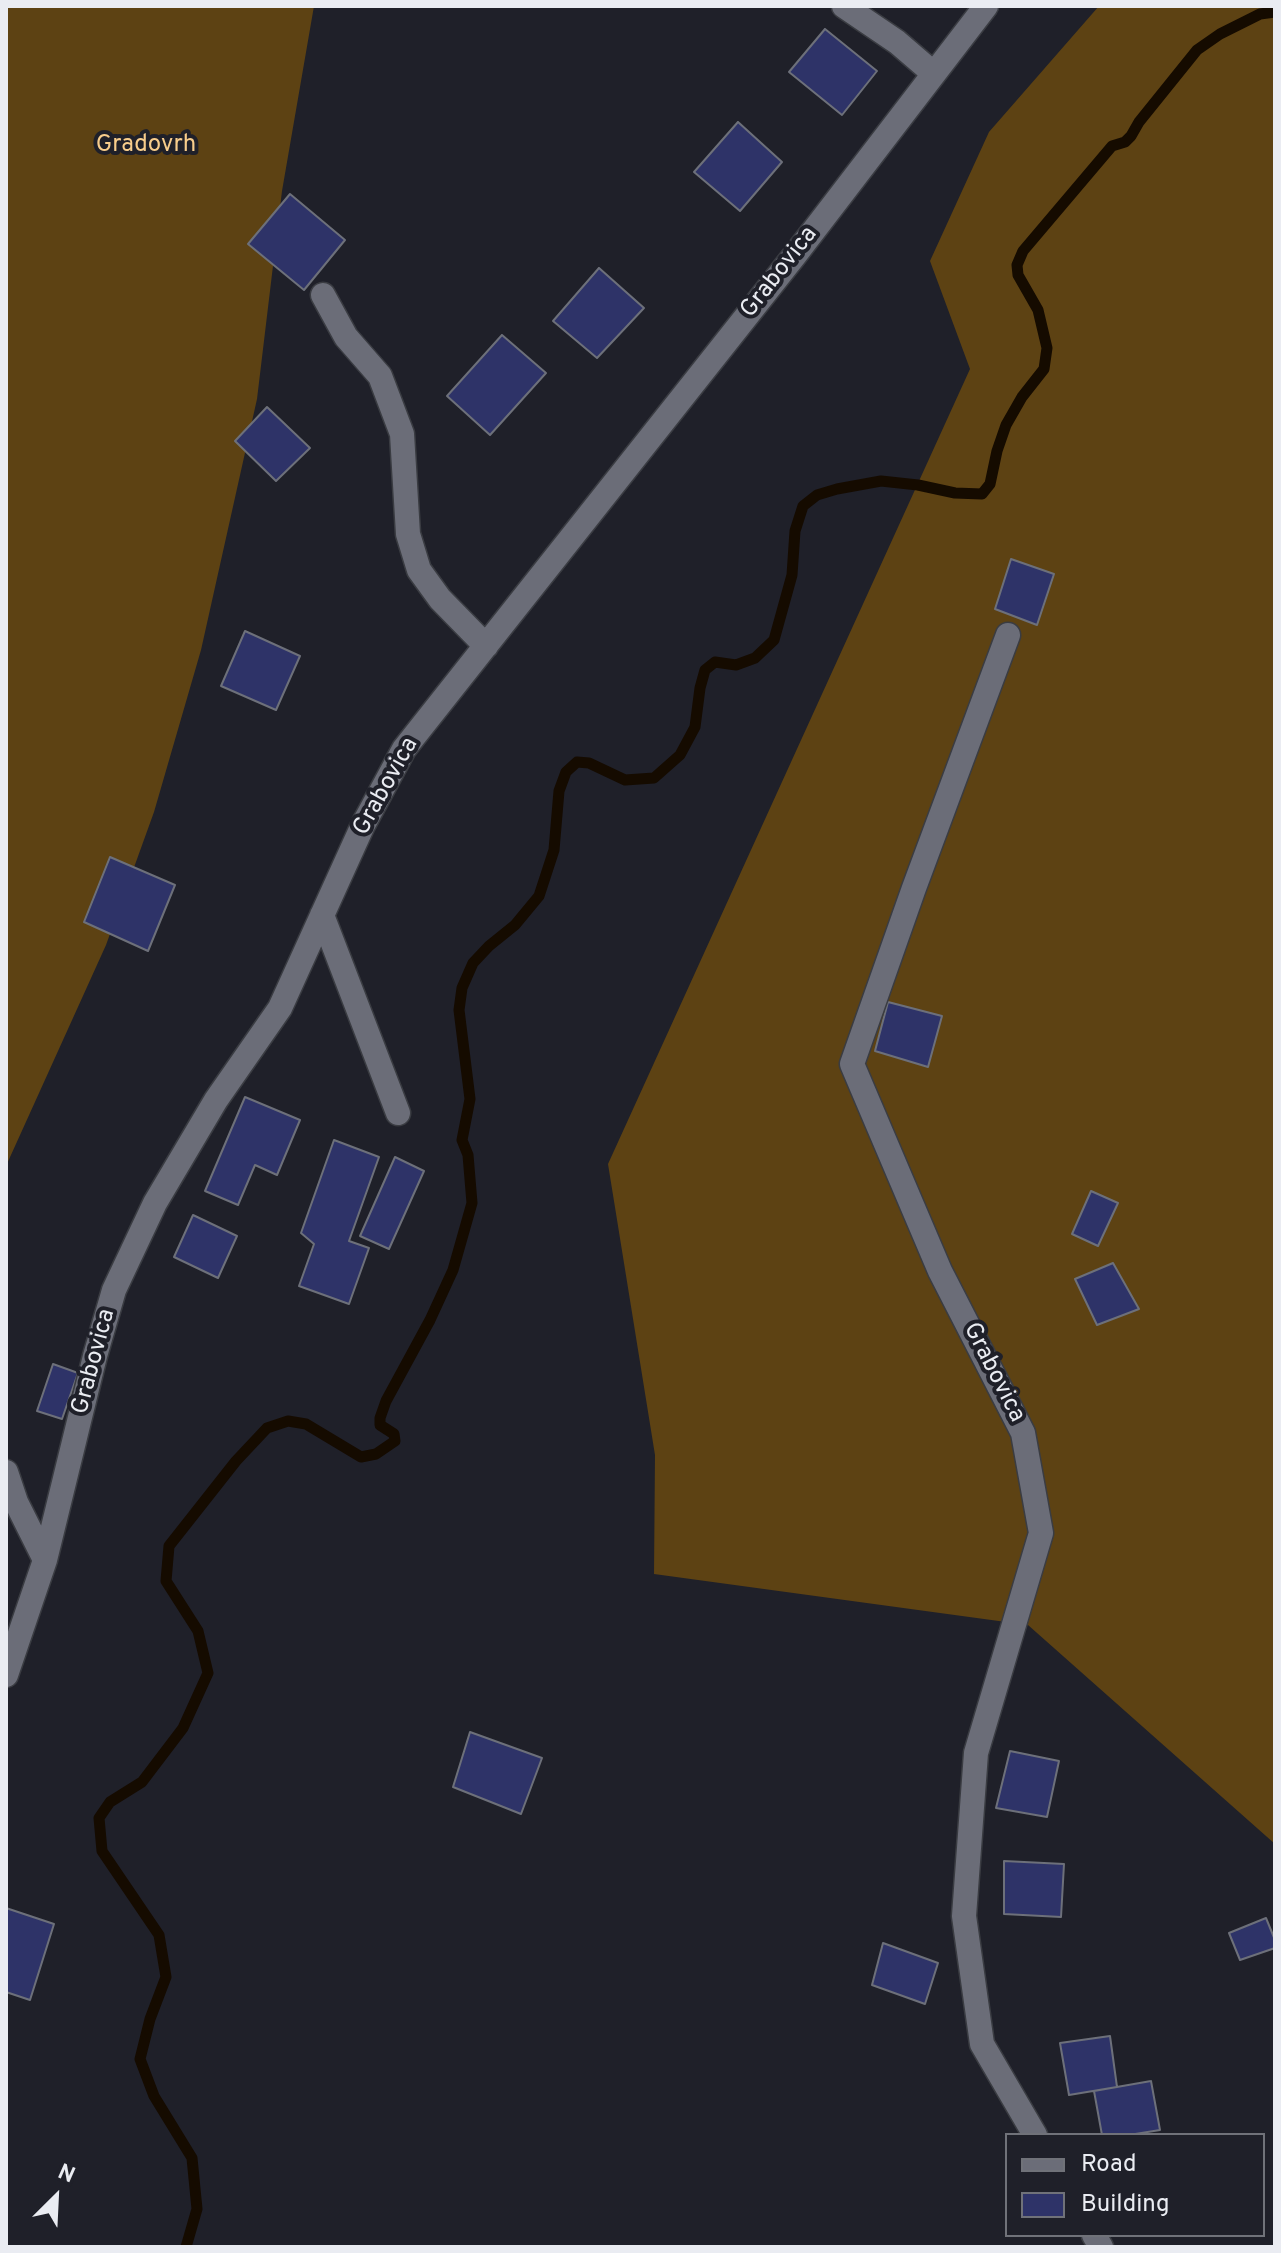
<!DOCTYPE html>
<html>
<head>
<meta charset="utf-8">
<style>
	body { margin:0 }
	#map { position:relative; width:1281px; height:2253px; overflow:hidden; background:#1f2029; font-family:Overpass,sans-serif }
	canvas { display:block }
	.frame { position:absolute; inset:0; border:8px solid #eaecf2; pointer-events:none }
	.legend { position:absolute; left:1005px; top:2133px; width:260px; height:104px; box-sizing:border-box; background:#1f2029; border:2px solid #707279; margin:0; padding:10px 14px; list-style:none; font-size:24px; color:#eaecf2 }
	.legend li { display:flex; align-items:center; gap:16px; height:40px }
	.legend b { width:40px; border:2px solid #707279 }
	.north { position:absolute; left:16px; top:2157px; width:80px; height:80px; -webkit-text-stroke:6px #1f2029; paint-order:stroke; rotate:24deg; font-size:22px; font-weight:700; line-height:32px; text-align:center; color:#eaecf2 }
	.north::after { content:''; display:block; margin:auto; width:28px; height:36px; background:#eaecf2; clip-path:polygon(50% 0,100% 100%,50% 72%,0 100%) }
</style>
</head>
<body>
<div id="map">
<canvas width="1281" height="2253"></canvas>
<div class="frame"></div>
<ul class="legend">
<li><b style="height:10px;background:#6b6d78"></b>Road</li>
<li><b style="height:22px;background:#2e3368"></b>Building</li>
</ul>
<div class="north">N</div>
</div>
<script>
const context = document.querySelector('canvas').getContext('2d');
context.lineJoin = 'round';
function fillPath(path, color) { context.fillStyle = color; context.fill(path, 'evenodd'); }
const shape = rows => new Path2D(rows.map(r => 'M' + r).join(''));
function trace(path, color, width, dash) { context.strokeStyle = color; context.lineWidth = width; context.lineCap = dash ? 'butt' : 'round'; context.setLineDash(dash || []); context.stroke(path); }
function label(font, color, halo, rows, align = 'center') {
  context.font = font + ' Overpass,sans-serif'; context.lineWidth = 8; context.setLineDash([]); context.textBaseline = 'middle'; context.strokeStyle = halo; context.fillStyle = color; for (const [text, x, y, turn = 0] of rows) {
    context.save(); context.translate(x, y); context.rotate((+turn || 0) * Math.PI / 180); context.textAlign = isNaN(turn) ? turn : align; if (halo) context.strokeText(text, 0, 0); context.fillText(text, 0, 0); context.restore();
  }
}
const forest = shape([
	[6,6,314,6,282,191,257,399,201,650,154,812,106,945,6,1166],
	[1099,6,1275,6,1275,1844,1028,1625,654,1574,655,1455,608,1164,970,369,930,261,989,132]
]);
const stream = shape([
	[186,2247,197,2209,192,2158,154,2096,140,2059,150,2019,166,1977,159,1935,102,1851,99,1818,110,1802,142,1782,183,1728,208,1673,198,1631,166,1581,169,1546,236,1461,267,1428,288,1421,306,1424,361,1457,376,1454,395,1441,394,1434,380,1425,380,1418,386,1401,430,1320,453,1270,472,1203,468,1155,462,1140,470,1099,459,1010,462,988,473,963,489,946,515,925,539,896,554,850,559,791,566,772,577,762,589,763,625,780,654,778,680,755,695,727,700,688,705,670,715,662,736,665,755,658,774,640,792,575,795,531,803,506,817,495,837,489,881,481,918,485,955,493,982,494,990,484,997,451,1006,425,1022,397,1044,369,1047,348,1038,310,1018,275,1017,265,1023,251,1112,146,1125,142,1131,136,1139,122,1197,50,1220,34,1260,14,1275,12]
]);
const building = shape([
	[825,29,877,71,842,115,789,72,825,29],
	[738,122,782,162,740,211,694,172,738,122],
	[290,194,345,240,304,290,248,244,290,194],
	[599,268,644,308,597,358,553,321,599,268],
	[502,335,546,373,490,435,447,396,502,335],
	[267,407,310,448,276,481,235,441,267,407],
	[1011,559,1054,574,1037,625,995,609,1011,559],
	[245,631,300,656,276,710,221,686,245,631],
	[110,857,175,885,148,951,84,922,110,857],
	[888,1002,942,1016,928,1067,875,1051,888,1002],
	[245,1097,300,1120,277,1175,255,1165,238,1205,205,1191,245,1097],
	[334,1140,379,1157,349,1241,369,1248,349,1304,299,1286,314,1244,301,1233,334,1140],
	[395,1157,424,1171,389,1249,360,1236,395,1157],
	[1091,1191,1118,1203,1098,1246,1072,1234,1091,1191],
	[193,1215,237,1236,218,1278,174,1257,193,1215],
	[1113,1263,1139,1309,1097,1325,1075,1279,1113,1263],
	[53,1364,78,1373,62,1419,37,1411,53,1364],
	[470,1732,542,1758,521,1814,453,1787,470,1732],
	[1010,1751,1059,1761,1047,1817,996,1808,1010,1751],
	[1004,1861,1064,1864,1061,1917,1004,1914,1004,1861],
	[6,1908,54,1924,30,2000,6,1992,6,1908],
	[1266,1918,1275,1940,1275,1948,1240,1960,1229,1933,1266,1918],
	[883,1943,938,1963,925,2004,872,1985,883,1943],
	[1110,2036,1117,2087,1069,2095,1060,2043,1110,2036],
	[1151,2081,1160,2130,1129,2135,1102,2135,1094,2091,1151,2081]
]);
const minor = shape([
	[844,6,897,42,933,73],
	[323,295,346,337,380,376,402,434,408,534,419,570,440,599,486,646],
	[1008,635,914,888,852,1064,940,1271,1023,1433,1041,1533,976,1753,964,1916,982,2044,1035,2135],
	[322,915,398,1113],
	[6,1472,16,1502,45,1560],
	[6,1675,45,1560,95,1356,114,1290,155,1203,216,1100,280,1008,363,825,404,749,795,255,986,6],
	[1094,2235,1101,2247]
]);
const parkNames = [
	["Gradovrh",146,146]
];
const streetNames = [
	["Grabovica",780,273,-52],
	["Grabovica",387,787,-61],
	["Grabovica",95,1362,-75],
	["Grabovica",993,1373,63]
];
fillPath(forest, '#5d4213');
trace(stream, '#150b00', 11);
fillPath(building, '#2e3368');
trace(building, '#6d707a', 2);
trace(minor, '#3a3c42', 27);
trace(minor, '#6b6d78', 24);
label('24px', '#f8cd8b', '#1f2029', parkNames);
label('24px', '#eaecf2', '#1f2029', streetNames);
</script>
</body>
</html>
